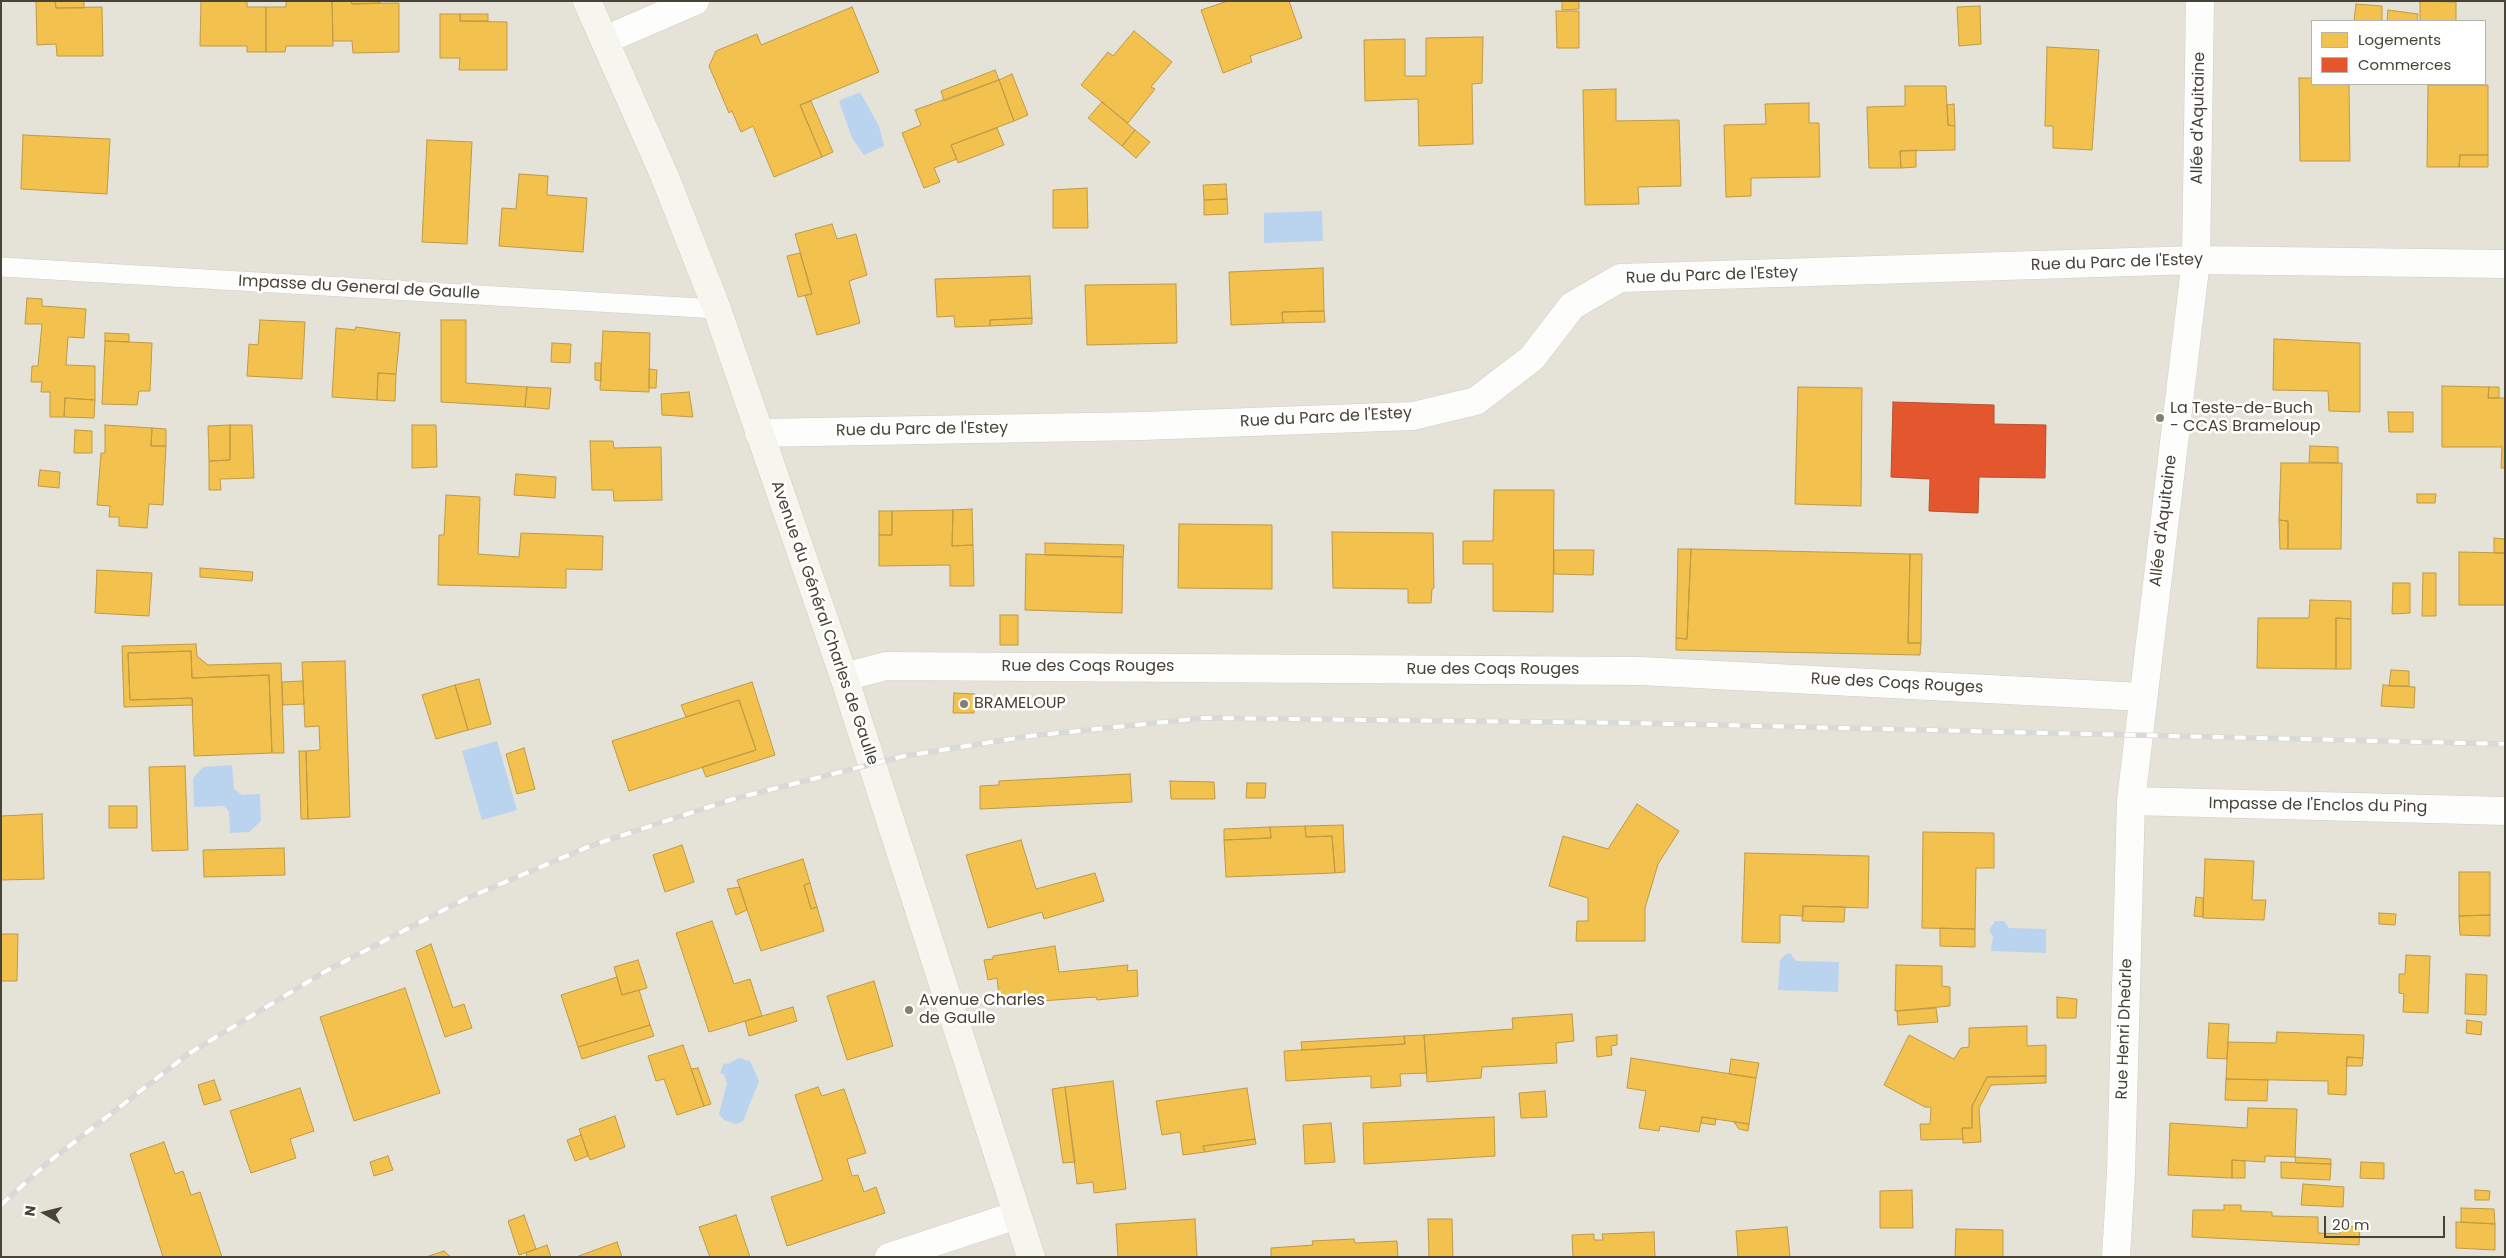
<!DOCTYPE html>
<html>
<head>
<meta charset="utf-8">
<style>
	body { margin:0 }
	#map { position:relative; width:2506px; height:1258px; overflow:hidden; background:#f1f0ea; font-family:Poppins,sans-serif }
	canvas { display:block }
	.frame { position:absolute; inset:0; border:2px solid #474336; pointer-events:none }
	.legend { position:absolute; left:2311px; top:20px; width:175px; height:65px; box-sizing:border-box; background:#fff; border:1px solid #b5b4af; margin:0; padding:6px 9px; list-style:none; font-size:15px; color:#474336 }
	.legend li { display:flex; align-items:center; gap:10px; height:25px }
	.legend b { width:25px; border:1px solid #b5b4af }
	.north { position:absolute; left:20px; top:1188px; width:50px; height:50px; -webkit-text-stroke:4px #fff; paint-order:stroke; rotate:278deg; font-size:14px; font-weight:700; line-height:20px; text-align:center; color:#474336 }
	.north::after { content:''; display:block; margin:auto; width:18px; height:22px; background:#474336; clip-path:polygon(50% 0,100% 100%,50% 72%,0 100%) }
	.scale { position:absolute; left:2324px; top:1216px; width:121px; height:22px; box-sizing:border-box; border:2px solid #474336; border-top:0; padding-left:6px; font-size:15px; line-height:18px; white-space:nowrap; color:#474336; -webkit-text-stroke:4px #fff; paint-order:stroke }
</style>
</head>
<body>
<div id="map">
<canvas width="2506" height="1258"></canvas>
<div class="frame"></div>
<ul class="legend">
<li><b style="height:14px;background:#f2c14e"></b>Logements</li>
<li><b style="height:14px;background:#e4572e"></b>Commerces</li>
</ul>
<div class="north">N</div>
<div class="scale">20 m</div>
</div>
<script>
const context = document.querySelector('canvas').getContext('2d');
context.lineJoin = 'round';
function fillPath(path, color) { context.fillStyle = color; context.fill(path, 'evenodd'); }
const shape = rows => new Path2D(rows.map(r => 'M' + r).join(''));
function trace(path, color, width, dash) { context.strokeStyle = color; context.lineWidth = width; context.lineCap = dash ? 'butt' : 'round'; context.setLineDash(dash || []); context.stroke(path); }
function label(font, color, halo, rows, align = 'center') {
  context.font = font + ' Poppins,sans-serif'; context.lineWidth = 5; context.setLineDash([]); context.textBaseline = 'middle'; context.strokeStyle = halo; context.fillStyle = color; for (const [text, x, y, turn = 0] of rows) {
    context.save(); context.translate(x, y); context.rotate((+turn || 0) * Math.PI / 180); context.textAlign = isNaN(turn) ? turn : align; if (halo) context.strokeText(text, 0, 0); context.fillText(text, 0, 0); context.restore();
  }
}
const residential = shape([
	[1,1,2505,1,2505,1257,1,1257],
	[2312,21,2485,21,2485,84,2312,84]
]);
const water = shape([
	[860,92,879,126,884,146,864,155,852,138,839,101],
	[1322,211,1323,241,1264,243,1264,213],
	[497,741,517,810,482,820,462,751],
	[232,765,234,789,242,795,260,794,261,821,249,832,230,833,229,812,224,806,194,807,193,778,203,767],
	[1995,921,2004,921,2009,928,2046,929,2046,953,1991,951,1993,937,1989,930],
	[1790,953,1796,961,1839,962,1838,992,1778,990,1780,960,1785,955],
	[739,1058,750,1061,759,1081,743,1121,736,1124,724,1120,719,1114,727,1083,724,1075,720,1073,724,1063,728,1064]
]);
const homes = shape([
	[36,1,55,1,56,8,102,7,103,56,57,56,56,44,37,45,36,1],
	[55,1,84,1,84,8,56,8,55,1],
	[201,1,247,1,247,7,266,7,266,52,247,52,247,46,200,46,201,1],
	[286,1,332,1,333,46,286,46,285,52,266,52,266,7,286,7,286,1],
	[332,1,351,1,352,4,399,3,399,52,353,53,352,41,333,41,332,1],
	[351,1,380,1,380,3,352,4,351,1],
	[1228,1,1289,1,1302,38,1250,56,1252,62,1223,73,1201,10,1228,1],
	[1562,1,1579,1,1579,9,1562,10,1562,1],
	[2420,1,2456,2,2456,21,2420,21,2420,1],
	[2356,4,2382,6,2382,21,2354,21,2356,4],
	[1980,6,1981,44,1959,46,1957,7,1980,6],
	[852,7,879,72,800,105,822,157,774,177,753,126,741,132,732,111,729,113,709,66,716,51,757,34,761,45,852,7],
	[2388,10,2418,14,2417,21,2387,21,2388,10],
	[1556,11,1579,11,1579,48,1557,48,1556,11],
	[440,14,460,14,460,21,507,22,507,70,459,70,460,58,440,58,440,14],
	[460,14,488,14,488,21,460,21,460,14],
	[1134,31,1172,62,1151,87,1155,89,1128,123,1081,85,1108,52,1113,56,1134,31],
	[1483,37,1482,83,1472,84,1473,144,1419,146,1418,99,1365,101,1364,40,1405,39,1405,76,1426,76,1426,38,1483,37],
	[2047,47,2099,50,2092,150,2053,148,2053,126,2045,126,2047,47],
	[995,70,999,80,944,101,941,91,995,70],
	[1012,74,1028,115,1014,121,999,80,1012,74],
	[2299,78,2312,78,2312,84,2349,84,2350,161,2300,161,2299,78],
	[999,80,1014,121,951,145,957,159,934,168,940,182,924,188,902,133,921,125,915,110,999,80],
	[2428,85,2488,85,2488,155,2460,155,2459,167,2427,167,2428,85],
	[1905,86,1946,86,1948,125,1955,126,1955,150,1900,151,1901,168,1869,168,1867,107,1905,106,1905,86],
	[1616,89,1616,121,1679,120,1681,186,1638,187,1639,204,1585,205,1583,90,1616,89],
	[811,101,833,152,822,157,800,105,811,101],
	[1102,102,1135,130,1122,146,1088,118,1102,102],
	[1809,103,1809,123,1819,123,1820,177,1751,178,1751,196,1726,197,1724,125,1766,124,1765,104,1809,103],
	[1954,104,1955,126,1948,125,1947,105,1954,104],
	[997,128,1004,145,958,163,951,145,997,128],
	[1135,130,1150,142,1136,158,1122,146,1135,130],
	[23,135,110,139,107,194,21,189,23,135],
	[427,140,472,142,467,244,422,242,427,140],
	[1916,150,1916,167,1901,168,1900,151,1916,150],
	[2460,155,2488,155,2488,167,2459,167,2460,155],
	[519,174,548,176,547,195,587,198,583,252,499,246,502,208,516,209,519,174],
	[1226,184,1227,199,1204,200,1203,185,1226,184],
	[1087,188,1088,228,1053,228,1053,190,1087,188],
	[1227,199,1228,214,1204,215,1204,200,1227,199],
	[832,224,837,239,856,234,867,275,849,281,860,323,817,335,805,295,812,294,795,234,832,224],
	[800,253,812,294,798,297,787,256,800,253],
	[1323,268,1324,311,1282,312,1283,323,1231,325,1229,272,1323,268],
	[1030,276,1032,318,990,320,990,326,955,327,954,316,937,317,935,279,1030,276],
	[1176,284,1177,343,1087,345,1085,285,1176,284],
	[27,298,42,299,42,306,86,309,84,338,68,337,66,365,95,366,95,400,65,398,64,417,50,417,50,392,41,392,42,382,31,382,32,366,38,366,42,324,25,324,27,298],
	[1324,311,1325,322,1283,323,1282,312,1324,311],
	[1032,318,1032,324,990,326,990,320,1032,318],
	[260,320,305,322,302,379,247,376,249,344,258,345,260,320],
	[441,320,466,320,466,383,527,387,525,407,441,402,441,320],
	[356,327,400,333,396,374,378,373,377,400,332,397,336,328,355,330,356,327],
	[603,331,650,333,649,392,600,390,603,331],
	[105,333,129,334,129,342,105,341,105,333],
	[2274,339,2360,343,2360,412,2329,411,2328,391,2273,390,2274,339],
	[105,341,152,343,150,391,139,391,137,405,102,404,105,341],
	[552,343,571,344,570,363,551,362,552,343],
	[595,363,601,363,601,381,595,380,595,363],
	[649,369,657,370,656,388,649,388,649,369],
	[378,373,396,374,395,401,377,400,378,373],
	[2442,386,2489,387,2488,398,2505,398,2505,468,2501,468,2502,447,2442,447,2442,386],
	[527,387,551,388,549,409,525,407,527,387],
	[1798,387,1862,388,1861,506,1795,504,1798,387],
	[2489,387,2499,387,2499,398,2488,398,2489,387],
	[689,392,693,417,662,415,661,394,689,392],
	[65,398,95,400,94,418,64,417,65,398],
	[2388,412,2413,412,2413,432,2389,432,2388,412],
	[105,425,152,428,151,446,166,446,163,505,149,504,147,528,119,526,119,517,109,517,110,506,97,505,101,453,105,453,105,425],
	[230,425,230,460,209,461,208,426,230,425],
	[230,425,252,425,254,478,220,479,221,490,209,490,209,461,230,460,230,425],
	[412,425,436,425,437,467,412,468,412,425],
	[152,428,166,429,166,446,151,446,152,428],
	[75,430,92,431,92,453,74,453,75,430],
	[590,441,613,441,614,448,661,447,662,500,614,501,613,490,592,490,590,441],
	[2310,446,2338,447,2338,463,2309,462,2310,446],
	[2281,463,2342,463,2341,549,2288,549,2288,521,2279,520,2281,463],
	[40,470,60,472,59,488,38,486,40,470],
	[516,474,556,477,555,498,514,495,516,474],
	[1494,490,1554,490,1553,612,1493,611,1493,564,1463,564,1463,541,1493,541,1494,490],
	[2417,494,2436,494,2435,503,2417,503,2417,494],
	[446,495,480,497,478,554,519,557,521,533,603,536,602,570,566,569,566,588,438,585,439,535,444,535,446,495],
	[972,509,973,545,952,546,953,510,972,509],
	[953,510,952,546,973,545,974,586,950,586,950,565,879,566,879,535,892,535,892,511,953,510],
	[879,511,892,511,892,535,879,535,879,511],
	[2279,520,2288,521,2288,549,2280,549,2279,520],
	[1179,524,1272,525,1272,589,1178,588,1179,524],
	[1332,532,1433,533,1434,588,1432,589,1431,603,1408,603,1408,589,1333,588,1332,532],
	[2494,538,2505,539,2505,553,2494,553,2494,538],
	[1045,543,1124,545,1123,557,1045,555,1045,543],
	[1678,549,1691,549,1687,639,1676,638,1678,549],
	[1691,549,1910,554,1908,643,1921,643,1920,655,1676,650,1676,638,1687,639,1691,549],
	[1554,550,1594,550,1593,575,1554,574,1554,550],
	[2459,552,2505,553,2505,605,2459,605,2459,552],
	[1026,554,1123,557,1122,613,1025,610,1026,554],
	[1910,554,1922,554,1921,643,1908,643,1910,554],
	[200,568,253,572,252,581,200,577,200,568],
	[97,570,152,573,149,616,95,613,97,570],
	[2423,573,2436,573,2436,616,2422,616,2423,573],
	[2393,583,2410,583,2410,613,2392,614,2393,583],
	[2310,600,2351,601,2351,619,2336,618,2336,669,2257,668,2258,618,2309,618,2310,600],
	[1000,615,1018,615,1018,645,1000,645,1000,615],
	[2336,618,2351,619,2351,669,2336,669,2336,618],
	[196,644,197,656,208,665,281,663,284,753,272,753,269,675,192,678,191,651,128,653,130,700,192,698,193,705,124,707,122,646,196,644],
	[191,651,192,678,269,675,272,753,194,756,192,698,130,700,128,653,191,651],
	[345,661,350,817,308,819,306,751,320,750,319,726,305,727,302,662,345,661],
	[2391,670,2409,671,2409,686,2389,686,2391,670],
	[479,679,491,724,468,730,455,685,479,679],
	[303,681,304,704,283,705,282,682,303,681],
	[752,682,775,755,706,777,702,767,756,750,739,700,686,717,681,705,752,682],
	[455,685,468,730,436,739,422,695,455,685],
	[2383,685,2415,687,2414,708,2381,706,2383,685],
	[954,693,975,694,974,713,953,713,954,693],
	[739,700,756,750,629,791,612,741,739,700],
	[524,748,535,789,517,794,506,754,524,748],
	[299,751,306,751,308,819,301,819,299,751],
	[185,766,188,850,152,851,149,767,185,766],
	[1130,774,1132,802,980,809,980,786,999,785,999,781,1130,774],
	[1170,781,1214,782,1215,799,1171,799,1170,781],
	[1247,783,1266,783,1265,798,1246,798,1247,783],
	[1637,804,1679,831,1658,864,1645,908,1645,941,1576,941,1577,921,1588,921,1588,898,1549,886,1563,836,1608,849,1637,804],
	[109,806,137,806,137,828,109,828,109,806],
	[42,814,44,879,1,880,1,816,42,814],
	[1343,825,1345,872,1335,873,1332,836,1306,837,1305,826,1343,825],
	[1305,826,1306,837,1332,836,1335,873,1226,877,1224,840,1271,838,1270,827,1305,826],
	[1270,827,1271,838,1224,840,1224,829,1270,827],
	[1923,832,1994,833,1994,868,1976,868,1975,929,1922,928,1923,832],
	[1021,840,1036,889,1095,873,1104,901,1044,919,1042,912,988,928,966,855,1021,840],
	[682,845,694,882,665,892,653,855,682,845],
	[284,848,285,875,204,877,203,850,284,848],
	[1745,853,1869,856,1868,908,1803,906,1803,916,1780,915,1780,943,1742,942,1745,853],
	[803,859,810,883,804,885,811,909,817,907,824,931,761,951,737,880,803,859],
	[2205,859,2254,861,2252,900,2266,900,2264,920,2203,918,2205,859],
	[2459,872,2490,872,2490,915,2459,916,2459,872],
	[810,883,817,907,811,909,804,885,810,883],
	[740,887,747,910,736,915,727,889,740,887],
	[2196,897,2203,898,2203,917,2194,916,2196,897],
	[1803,906,1845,907,1844,922,1802,921,1803,906],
	[2379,913,2396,914,2395,925,2379,924,2379,913],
	[2490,915,2490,936,2460,935,2459,916,2490,915],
	[712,921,734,984,750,979,762,1016,709,1032,676,933,712,921],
	[1940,928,1975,929,1975,947,1940,946,1940,928],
	[1,934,18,934,17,981,1,981,1,934],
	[431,944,453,1008,464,1004,472,1028,445,1037,416,951,431,944],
	[1055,946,1059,972,1128,965,1127,971,1137,970,1138,996,1097,1000,1096,997,1000,1004,997,978,988,980,984,960,993,959,993,956,1055,946],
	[2406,955,2430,956,2428,1013,2403,1012,2404,994,2399,993,2399,974,2405,974,2406,955],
	[638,960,647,988,622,995,614,967,638,960],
	[1896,965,1942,966,1942,986,1950,987,1950,1006,1895,1011,1896,965],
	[2466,974,2487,975,2486,1015,2465,1014,2466,974],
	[617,977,622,995,639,990,650,1025,578,1047,561,995,617,977],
	[874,981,893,1046,847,1060,827,996,874,981],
	[405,988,440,1093,354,1121,320,1017,405,988],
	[2057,997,2077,999,2076,1018,2057,1018,2057,997],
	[793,1007,797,1021,749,1036,745,1021,793,1007],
	[1936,1008,1938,1022,1898,1025,1897,1011,1936,1008],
	[1572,1014,1574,1041,1556,1043,1557,1063,1482,1067,1481,1078,1427,1082,1424,1035,1513,1029,1512,1018,1572,1014],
	[2467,1020,2482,1022,2481,1035,2466,1033,2467,1020],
	[2209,1023,2229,1024,2227,1059,2207,1058,2209,1023],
	[650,1025,654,1036,582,1059,578,1047,650,1025],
	[2027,1026,2027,1046,2046,1045,2046,1076,1987,1077,1972,1106,1972,1128,1962,1128,1963,1139,1921,1140,1920,1124,1930,1124,1931,1107,1925,1107,1884,1085,1909,1035,1954,1059,1961,1048,1969,1047,1969,1028,2027,1026],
	[2277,1032,2364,1035,2363,1058,2347,1057,2346,1095,2328,1094,2328,1081,2226,1079,2228,1042,2276,1043,2277,1032],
	[1424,1035,1427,1073,1400,1074,1401,1086,1371,1088,1371,1076,1286,1081,1284,1051,1405,1044,1404,1036,1424,1035],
	[1617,1035,1617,1045,1611,1046,1612,1055,1597,1057,1596,1037,1617,1035],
	[1404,1036,1405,1044,1302,1050,1301,1042,1404,1036],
	[683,1045,704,1106,677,1115,664,1079,656,1081,648,1056,683,1045],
	[2347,1057,2363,1058,2362,1066,2346,1066,2347,1057],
	[1631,1058,1756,1078,1749,1124,1702,1117,1699,1132,1660,1126,1659,1131,1639,1128,1646,1091,1627,1088,1631,1058],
	[1731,1059,1759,1063,1756,1078,1729,1074,1731,1059],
	[698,1068,711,1104,704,1106,691,1069,698,1068],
	[2046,1076,2046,1083,1991,1085,1979,1108,1981,1142,1963,1143,1962,1128,1972,1128,1972,1106,1987,1077,2046,1076],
	[2226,1079,2268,1080,2267,1101,2225,1100,2226,1079],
	[214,1080,221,1100,204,1105,198,1085,214,1080],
	[1113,1081,1126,1189,1094,1193,1093,1182,1077,1184,1065,1087,1113,1081],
	[818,1087,822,1096,844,1089,866,1153,847,1159,852,1176,858,1175,864,1192,876,1187,885,1213,787,1246,771,1197,823,1180,795,1095,818,1087],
	[1065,1087,1075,1162,1063,1163,1052,1089,1065,1087],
	[300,1088,314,1131,290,1139,296,1158,251,1173,230,1111,300,1088],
	[1247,1088,1255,1139,1203,1146,1205,1152,1183,1155,1180,1132,1162,1135,1156,1101,1247,1088],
	[1545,1091,1547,1117,1521,1118,1519,1093,1545,1091],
	[2248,1108,2297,1109,2295,1157,2265,1156,2265,1162,2232,1160,2232,1178,2168,1175,2170,1123,2247,1128,2248,1108],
	[615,1116,625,1147,590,1160,579,1129,615,1116],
	[1494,1117,1495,1156,1364,1164,1363,1123,1494,1117],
	[1702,1117,1716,1119,1715,1125,1701,1123,1702,1117],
	[1734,1122,1749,1124,1748,1131,1739,1129,1734,1122],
	[1331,1123,1335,1162,1305,1164,1303,1125,1331,1123],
	[581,1135,588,1156,575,1161,567,1140,581,1135],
	[1255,1139,1256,1144,1205,1152,1203,1146,1255,1139],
	[164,1142,175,1174,183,1171,191,1195,200,1192,222,1257,163,1257,130,1154,164,1142],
	[388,1156,393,1170,374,1176,370,1162,388,1156],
	[2295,1157,2331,1159,2331,1164,2296,1163,2295,1157],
	[2232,1160,2245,1161,2245,1178,2232,1178,2232,1160],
	[2281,1162,2331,1164,2330,1180,2281,1178,2281,1162],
	[2361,1162,2384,1163,2384,1179,2360,1178,2361,1162],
	[2303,1184,2344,1187,2343,1207,2301,1205,2303,1184],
	[1912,1190,1913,1228,1880,1228,1880,1191,1912,1190],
	[2475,1190,2490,1191,2489,1200,2475,1200,2475,1190],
	[2224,1205,2241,1205,2241,1211,2272,1212,2272,1216,2318,1217,2318,1233,2340,1234,2340,1226,2360,1227,2359,1245,2192,1237,2193,1210,2224,1210,2224,1205],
	[2461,1208,2494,1209,2495,1224,2461,1222,2461,1208],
	[524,1215,536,1249,519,1255,508,1221,524,1215],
	[736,1215,750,1257,710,1257,699,1227,736,1215],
	[1195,1219,1197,1257,1118,1257,1116,1224,1195,1219],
	[1428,1219,1452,1219,1453,1257,1429,1257,1428,1219],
	[2456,1222,2495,1224,2495,1250,2456,1248,2456,1222],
	[1787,1227,1790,1257,1738,1257,1736,1231,1787,1227],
	[1956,1229,2003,1230,2003,1257,1955,1257,1956,1229],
	[1654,1232,1655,1257,1573,1257,1572,1235,1594,1234,1594,1240,1603,1240,1602,1234,1654,1232],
	[1354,1239,1355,1243,1397,1241,1398,1257,1271,1257,1271,1248,1313,1245,1312,1241,1354,1239],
	[617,1242,622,1257,576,1257,617,1242],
	[547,1245,551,1257,527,1257,526,1253,547,1245],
	[444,1251,451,1257,426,1257,444,1251]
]);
const shops = shape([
	[1893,402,1994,405,1994,424,2046,425,2045,478,1979,477,1978,513,1929,511,1930,479,1891,477,1893,402]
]);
const lane = shape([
	[1,267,717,309]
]);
const street = shape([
	[605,40,695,1],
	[759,433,1143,426,1413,416,1476,401,1532,358,1572,306,1620,278,2196,260,2505,264],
	[844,677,886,666,1640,671,2142,697],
	[2131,801,2505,811],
	[889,1257,1017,1215],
	[2116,1257,2121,1173,2131,801,2196,260,2200,1]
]);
const secondary = shape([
	[587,1,665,177,717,309,844,677,1031,1257]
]);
const rail = shape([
	[1,1205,46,1164,188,1054,326,971,465,899,590,846,733,799,904,756,1030,736,1203,718,1634,723,2505,744]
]);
const markers = [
	[2160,418,5,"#828075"],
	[964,704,5,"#828075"],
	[909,1010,5,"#828075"]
];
const streetNames = [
	["Allée d'Aquitaine",2199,118,-89],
	["Rue du Parc de l'Estey",2117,263,-2],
	["Rue du Parc de l'Estey",1712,276,-2],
	["Impasse du General de Gaulle",359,288,3],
	["Rue du Parc de l'Estey",1326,418,-3],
	["Rue du Parc de l'Estey",922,430,-1],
	["Allée d'Aquitaine",2164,521,-83],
	["Avenue du Général Charles de Gaulle",824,623,71],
	["Rue des Coqs Rouges",1088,667],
	["Rue des Coqs Rouges",1493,670],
	["Rue des Coqs Rouges",1897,684,3],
	["Impasse de l'Enclos du Ping",2318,806,1],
	["Rue Henri Dheûrle",2125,1029,-88]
];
const poiNames = [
	["La Teste-de-Buch",2170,409],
	["- CCAS Brameloup",2170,427],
	["BRAMELOUP",974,704],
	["Avenue Charles",919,1001],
	["de Gaulle",919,1019]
];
fillPath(residential, '#e5e3d7');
fillPath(water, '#bad3ef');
fillPath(homes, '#f2c14e');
trace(homes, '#bf9b47', 1);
fillPath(shops, '#e4572e');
trace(shops, '#b55130', 1);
trace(lane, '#cfcec8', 20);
trace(street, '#cfcec8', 29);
trace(secondary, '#d0cec1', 29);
trace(lane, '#fdfdfc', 19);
trace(street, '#fdfdfc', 28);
trace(secondary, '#f7f6ee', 28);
trace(rail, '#d9d9d8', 5.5);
trace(rail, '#fff', 4, [11]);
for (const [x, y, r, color] of markers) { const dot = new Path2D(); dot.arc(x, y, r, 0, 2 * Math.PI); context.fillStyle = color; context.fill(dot); trace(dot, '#fff', 2); }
label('16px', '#474336', '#fff', streetNames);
label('16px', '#474336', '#fff', poiNames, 'left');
</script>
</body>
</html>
